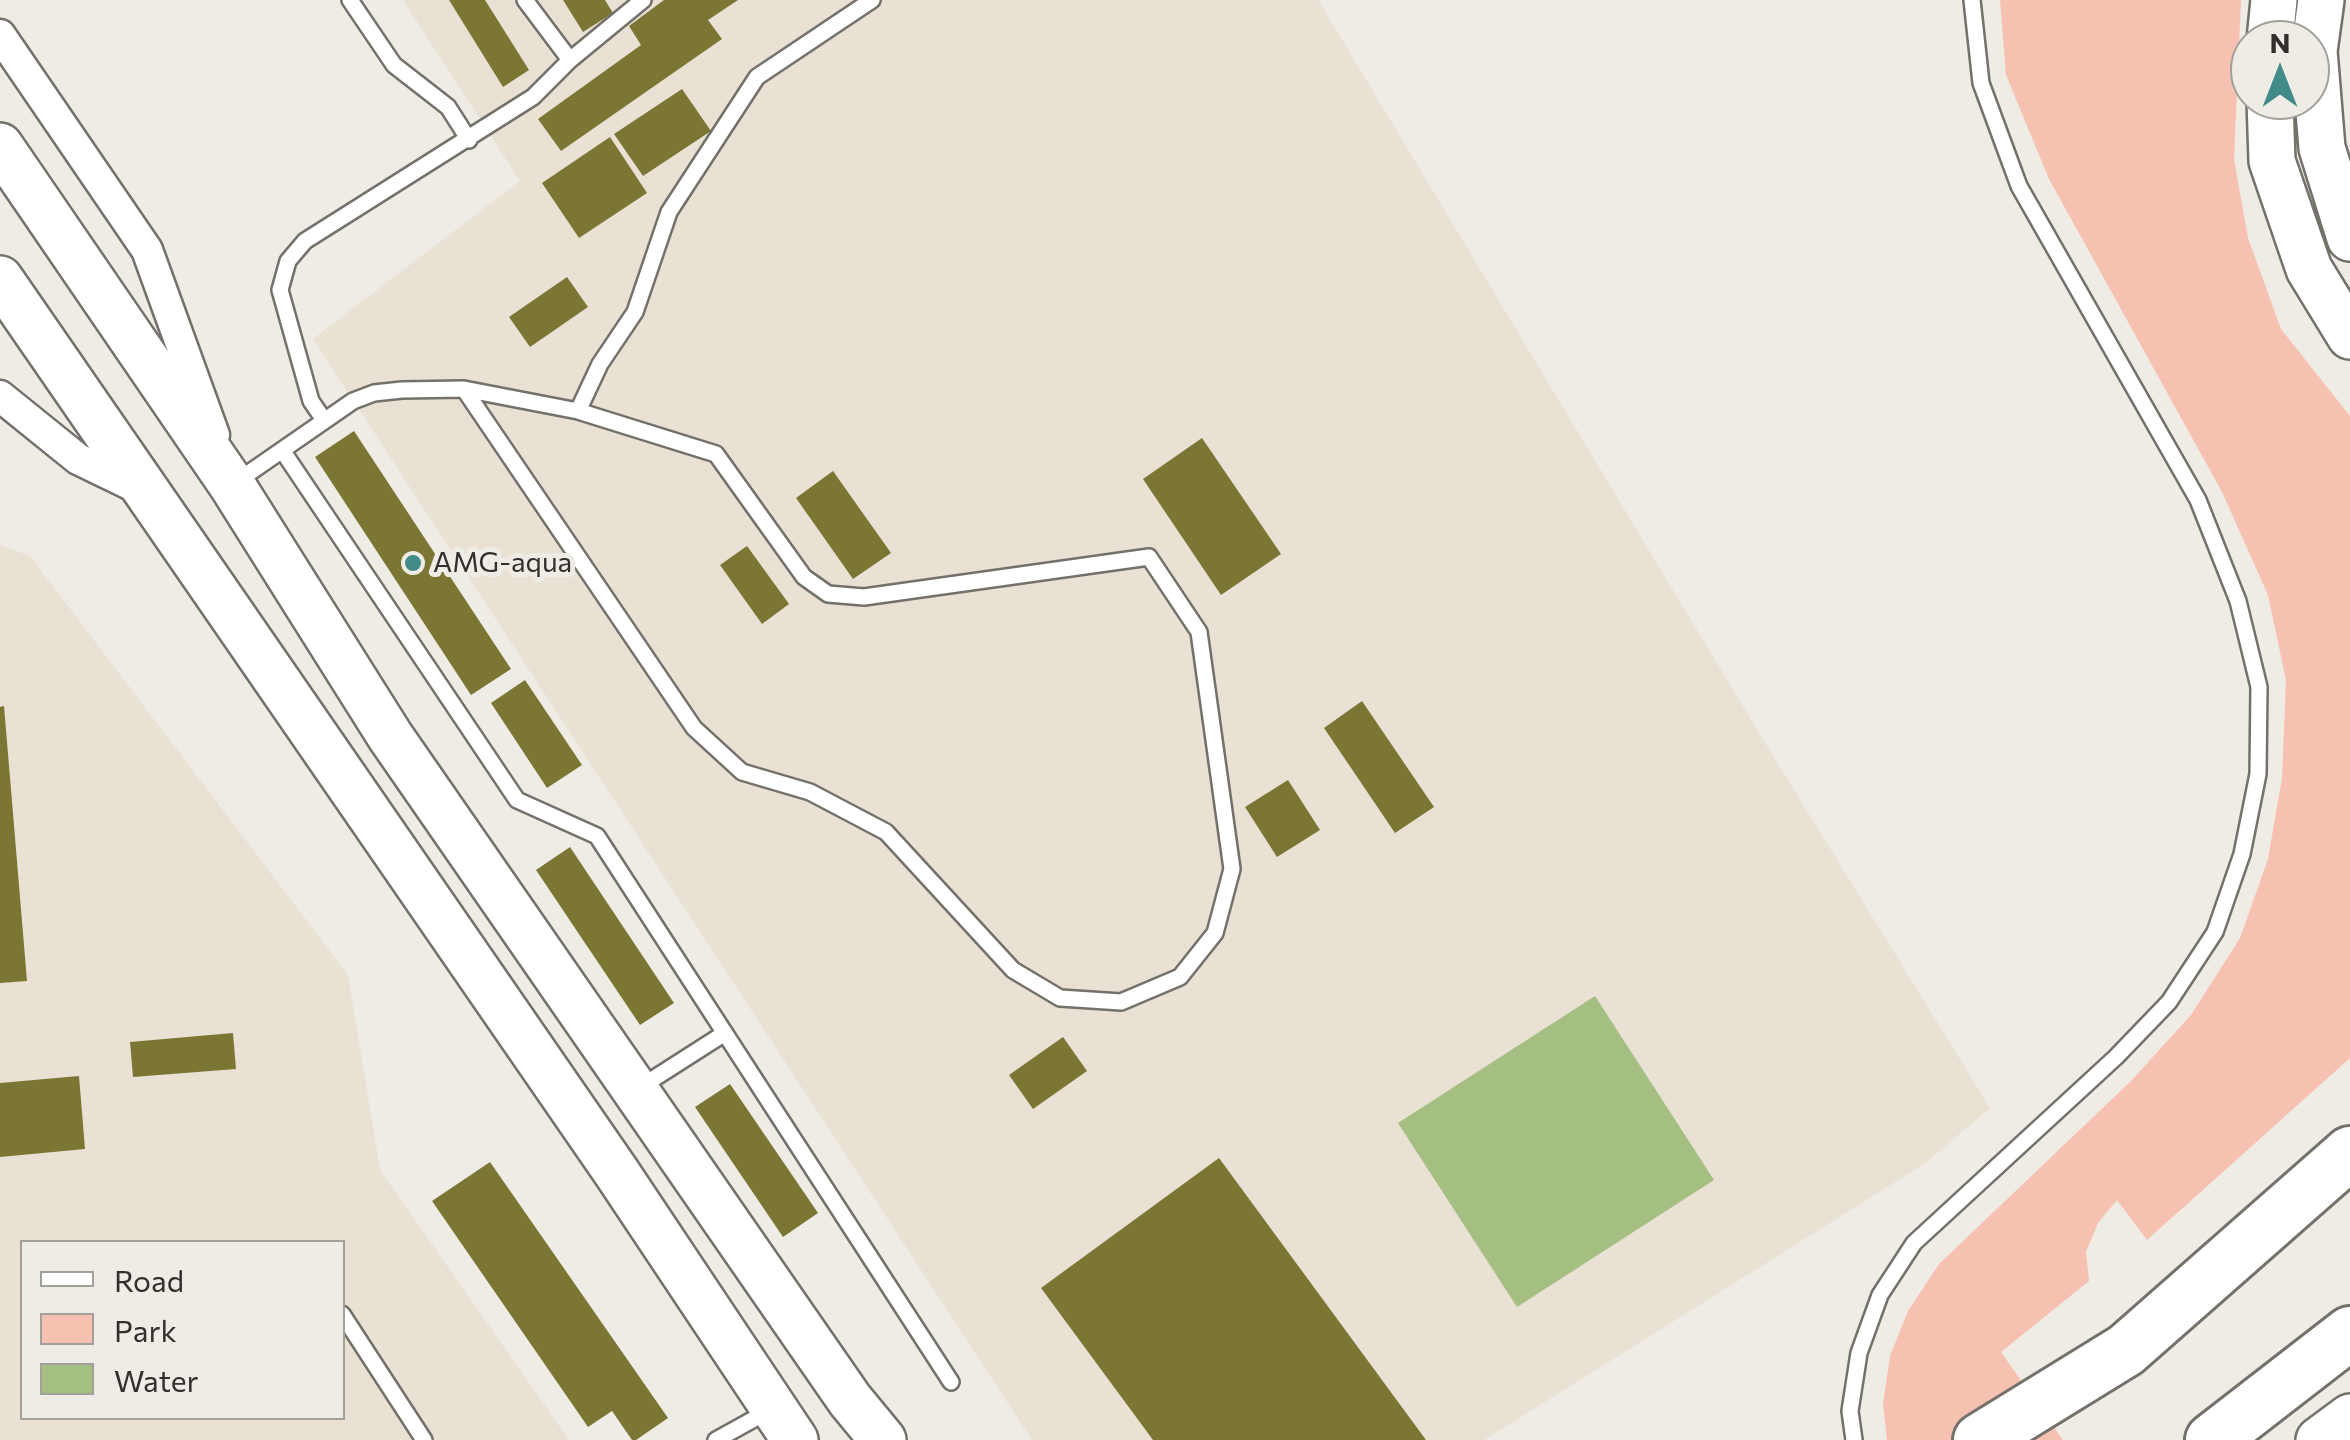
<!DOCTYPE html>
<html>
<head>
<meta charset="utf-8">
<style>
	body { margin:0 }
	#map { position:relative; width:2350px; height:1440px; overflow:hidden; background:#efebe5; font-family:Commissioner,sans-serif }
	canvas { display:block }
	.legend { position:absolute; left:20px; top:1240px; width:325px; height:180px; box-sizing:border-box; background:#efebe5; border:2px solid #a3a09b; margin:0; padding:12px 18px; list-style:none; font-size:30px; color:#31302d }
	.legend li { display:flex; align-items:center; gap:20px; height:50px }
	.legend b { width:50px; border:2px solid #a3a09b }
	.north { position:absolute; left:2230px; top:20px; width:100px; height:100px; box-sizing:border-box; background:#efebe5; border:2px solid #a3a09b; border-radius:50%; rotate:0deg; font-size:28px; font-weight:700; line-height:40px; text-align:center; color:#31302d }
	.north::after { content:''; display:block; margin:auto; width:35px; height:45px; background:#438b8a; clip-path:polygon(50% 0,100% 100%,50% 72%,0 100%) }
</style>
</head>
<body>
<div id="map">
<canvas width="2350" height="1440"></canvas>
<ul class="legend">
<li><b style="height:12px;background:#fff"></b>Road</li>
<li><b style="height:28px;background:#f7c1b2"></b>Park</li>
<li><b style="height:28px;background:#a5be81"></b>Water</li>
</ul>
<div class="north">N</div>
</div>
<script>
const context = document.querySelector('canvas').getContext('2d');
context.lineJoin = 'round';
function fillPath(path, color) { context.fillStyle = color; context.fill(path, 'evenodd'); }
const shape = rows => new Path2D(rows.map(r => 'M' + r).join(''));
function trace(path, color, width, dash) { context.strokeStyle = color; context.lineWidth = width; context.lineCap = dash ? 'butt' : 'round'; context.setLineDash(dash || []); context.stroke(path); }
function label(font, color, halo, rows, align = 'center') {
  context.font = font + ' Commissioner,sans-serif'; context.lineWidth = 10; context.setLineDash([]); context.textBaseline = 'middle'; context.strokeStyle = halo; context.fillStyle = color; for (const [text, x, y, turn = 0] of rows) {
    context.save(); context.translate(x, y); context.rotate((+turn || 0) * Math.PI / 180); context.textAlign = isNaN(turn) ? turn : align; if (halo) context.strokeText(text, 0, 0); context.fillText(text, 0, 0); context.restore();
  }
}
const built = shape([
	[403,0,1318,0,1759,733,1990,1108,1924,1164,1484,1440,1032,1440,313,339,520,181],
	[0,545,30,556,348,975,380,1170,569,1440,0,1440],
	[22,1242,342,1242,342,1418,22,1418]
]);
const green = shape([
	[2000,0,2241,0,2234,159,2248,238,2281,329,2350,416,2350,1058,2147,1240,2117,1200,2098,1223,2086,1252,2089,1281,2001,1352,2063,1440,1887,1440,1883,1404,1890,1356,1908,1311,1939,1264,2131,1081,2191,1015,2240,938,2268,859,2282,778,2286,680,2268,595,2222,492,2049,179,2006,75]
]);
const water = shape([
	[1595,996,1714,1180,1517,1307,1398,1123]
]);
const building = shape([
	[449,0,485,0,529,70,503,87],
	[563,0,605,0,613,13,583,32],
	[664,0,738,0,708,20,722,39,561,151,538,119,641,45,629,26],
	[682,89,711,131,643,176,614,134],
	[610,137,647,193,579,238,542,183],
	[567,277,588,307,530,347,509,317],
	[354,431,511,669,471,695,315,457],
	[1202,438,1281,554,1221,595,1143,479],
	[833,471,891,553,853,579,796,498],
	[747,546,789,604,762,624,720,565],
	[525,680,582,765,547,788,491,703],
	[1362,701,1434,807,1395,833,1324,728],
	[4,706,27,981,0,983,0,707],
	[1288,780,1320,830,1277,857,1245,807],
	[570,847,674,1003,640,1025,536,870],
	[233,1033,236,1069,133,1077,130,1042],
	[1063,1037,1087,1071,1033,1109,1009,1075],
	[79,1076,85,1149,0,1157,0,1083],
	[730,1084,818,1213,783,1237,695,1107],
	[1219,1158,1426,1440,1153,1440,1041,1288],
	[490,1162,668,1418,636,1440,632,1440,612,1411,588,1427,432,1201]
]);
const service = shape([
	[350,0,394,65,448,107,469,140],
	[525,0,570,60],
	[578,411,600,364,635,312,669,212,757,77,872,0],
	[324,420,311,401,280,290,288,261,305,241,533,97,570,60,643,0],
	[282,450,517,800,597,836,951,1382],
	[236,482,353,401,374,393,402,390,464,389,578,411,716,454,804,577,828,594,864,597,1149,557,1199,632,1232,869,1215,933,1180,977,1121,1002,1060,998,1013,970,886,832,810,792,742,772,694,728,464,389],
	[639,1088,725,1033],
	[342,1314,424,1440],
	[716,1440,772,1409],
	[1854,1440,1850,1411,1859,1353,1880,1295,1914,1243,2116,1057,2169,1002,2215,932,2242,854,2258,774,2259,687,2238,601,2198,500,2019,186,1981,83,1972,0]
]);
const minor = shape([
	[0,35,147,250,214,435],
	[0,396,78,459,142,490]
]);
const primary = shape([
	[2321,0,2314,51,2322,148,2350,238],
	[2270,40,2274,0],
	[2270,100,2272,161,2309,269,2350,336],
	[0,146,232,485,390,736,850,1400,883,1440],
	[0,279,617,1173,795,1440],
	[2319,1440,2350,1417]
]);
const motorway = shape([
	[1980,1440,2126,1350,2350,1153],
	[2212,1440,2350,1333]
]);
const markers = [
	[413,563,10,"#438b8a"]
];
const poiNames = [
	["AMG-aqua",433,563]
];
fillPath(built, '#e8e1d4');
fillPath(green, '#f7c1b2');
fillPath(water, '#a5be81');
fillPath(building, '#7c7635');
trace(service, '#74716b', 20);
trace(minor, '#74716b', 35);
trace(primary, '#74716b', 50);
trace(motorway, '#74716b', 58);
trace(service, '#fff', 15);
trace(minor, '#fff', 30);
trace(primary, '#fff', 45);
trace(motorway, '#fff', 52);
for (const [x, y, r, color] of markers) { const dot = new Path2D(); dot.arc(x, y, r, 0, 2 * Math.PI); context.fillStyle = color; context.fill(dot); trace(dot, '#efebe5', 4); }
label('28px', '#31302d', '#efebe5', poiNames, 'left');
</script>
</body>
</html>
